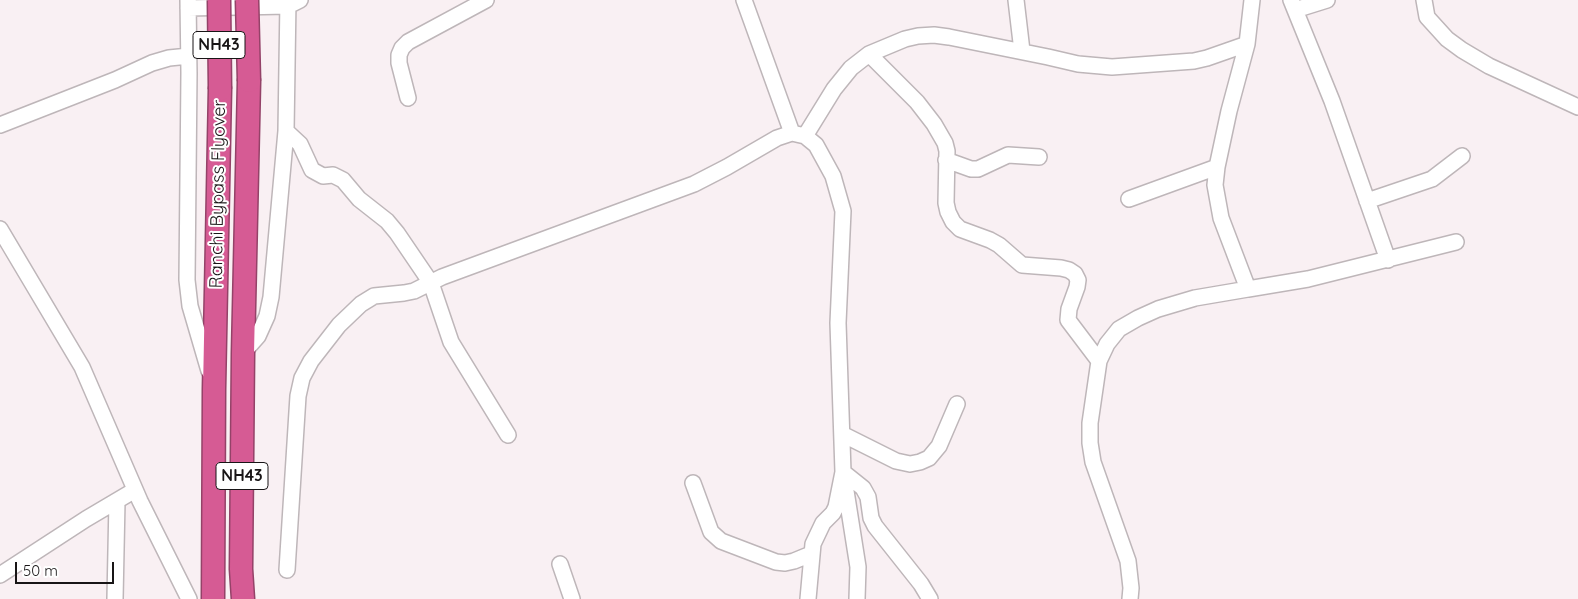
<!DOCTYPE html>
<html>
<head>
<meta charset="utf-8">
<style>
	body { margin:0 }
	#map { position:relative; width:1578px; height:599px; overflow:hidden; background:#f9f0f3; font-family:Quicksand,sans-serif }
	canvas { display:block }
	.scale { position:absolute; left:15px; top:562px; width:99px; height:22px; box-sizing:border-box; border:2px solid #181516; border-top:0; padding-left:6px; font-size:15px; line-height:18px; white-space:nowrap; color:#181516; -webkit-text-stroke:4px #fff; paint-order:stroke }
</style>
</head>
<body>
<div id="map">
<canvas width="1578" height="599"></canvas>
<div class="scale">50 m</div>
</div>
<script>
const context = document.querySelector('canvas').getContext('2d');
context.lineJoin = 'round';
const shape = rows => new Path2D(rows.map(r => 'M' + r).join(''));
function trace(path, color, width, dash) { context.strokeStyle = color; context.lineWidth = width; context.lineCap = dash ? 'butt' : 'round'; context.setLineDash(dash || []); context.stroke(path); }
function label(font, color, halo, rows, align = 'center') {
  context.font = font + ' Quicksand,sans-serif'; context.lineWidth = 4; context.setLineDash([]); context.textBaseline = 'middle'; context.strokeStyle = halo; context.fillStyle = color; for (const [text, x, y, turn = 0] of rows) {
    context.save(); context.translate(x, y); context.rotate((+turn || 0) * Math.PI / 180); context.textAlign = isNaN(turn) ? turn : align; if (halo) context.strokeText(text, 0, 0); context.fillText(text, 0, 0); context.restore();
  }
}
const minor = shape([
	[188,0,189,73,187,280,190,306,209,371],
	[744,0,792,133],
	[1016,0,1022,51],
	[1291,0,1332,101,1388,260],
	[1424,0,1427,17,1447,39,1462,50,1489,66,1578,107],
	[188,8,288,6,300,0],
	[1295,10,1327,0],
	[869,54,917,102,934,124,945,143,947,151,946,203,948,212,953,222,960,229,990,240,999,245,1022,265,1061,268,1069,270,1075,274,1078,280,1077,287,1069,309,1068,320,1099,361],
	[408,98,399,63,399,55,402,48,408,42,486,0],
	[0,125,115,80,152,63,169,58,189,56],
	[286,131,300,144,312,170,323,176,333,175,343,180,359,199,387,221,397,233,431,283,451,342,508,435],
	[805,136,834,89,851,68,869,54,905,39,918,36,934,35,949,37,1048,57,1078,64,1112,67,1194,61,1207,58,1247,44],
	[946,160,971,169,978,169,1008,155,1039,157],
	[1129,199,1217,167],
	[1367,201,1432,179,1462,156],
	[0,229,82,367,140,501,189,599],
	[1248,289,1308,279,1456,242],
	[243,353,258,336,267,316,271,297,286,131,288,0],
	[842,434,896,461,910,464,920,462,929,458,939,446,957,404],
	[693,483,711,532,721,541,776,562,785,563,794,561,811,554],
	[560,564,572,599],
	[287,570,298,396,302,378,311,361,339,325,361,304,374,296,404,293,414,291,442,277,694,184,727,167,777,138,792,133,805,136,816,145,833,176,843,211,838,323,843,472,858,567,857,599],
	[0,575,86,519,135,490],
	[115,599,117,501],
	[808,599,813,544,823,523,833,513,836,507,843,472,863,488,868,497,871,518,875,526,921,584,930,599],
	[1130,599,1131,588,1128,561,1093,462,1090,443,1090,423,1099,361,1107,344,1119,329,1138,318,1158,309,1195,298,1248,289,1221,218,1215,185,1217,167,1229,111,1247,44,1252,0]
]);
const highway = shape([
	[213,599,214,389,220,89],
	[243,599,241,569,243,353,249,81]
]);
const highwayBridge = shape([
	[219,0,220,89],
	[247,0,249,81]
]);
const shields = [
	[219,45,52],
	[242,476,52]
];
const shieldNames = [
	["NH43",219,45],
	["NH43",242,476]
];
const streetNames = [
	["Ranchi Bypass Flyover",218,194,-89]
];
trace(minor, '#beb6b9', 18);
trace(highway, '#944268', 25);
trace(minor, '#fff', 15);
trace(highway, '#d65b94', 22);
trace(highwayBridge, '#944268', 25, []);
trace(highwayBridge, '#d65b94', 22);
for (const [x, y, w] of shields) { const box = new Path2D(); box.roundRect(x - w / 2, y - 13.5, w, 27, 4); context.fillStyle = '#fff'; context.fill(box); trace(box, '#181516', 1); }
label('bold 16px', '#181516', null, shieldNames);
label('18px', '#181516', '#fff', streetNames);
</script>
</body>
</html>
